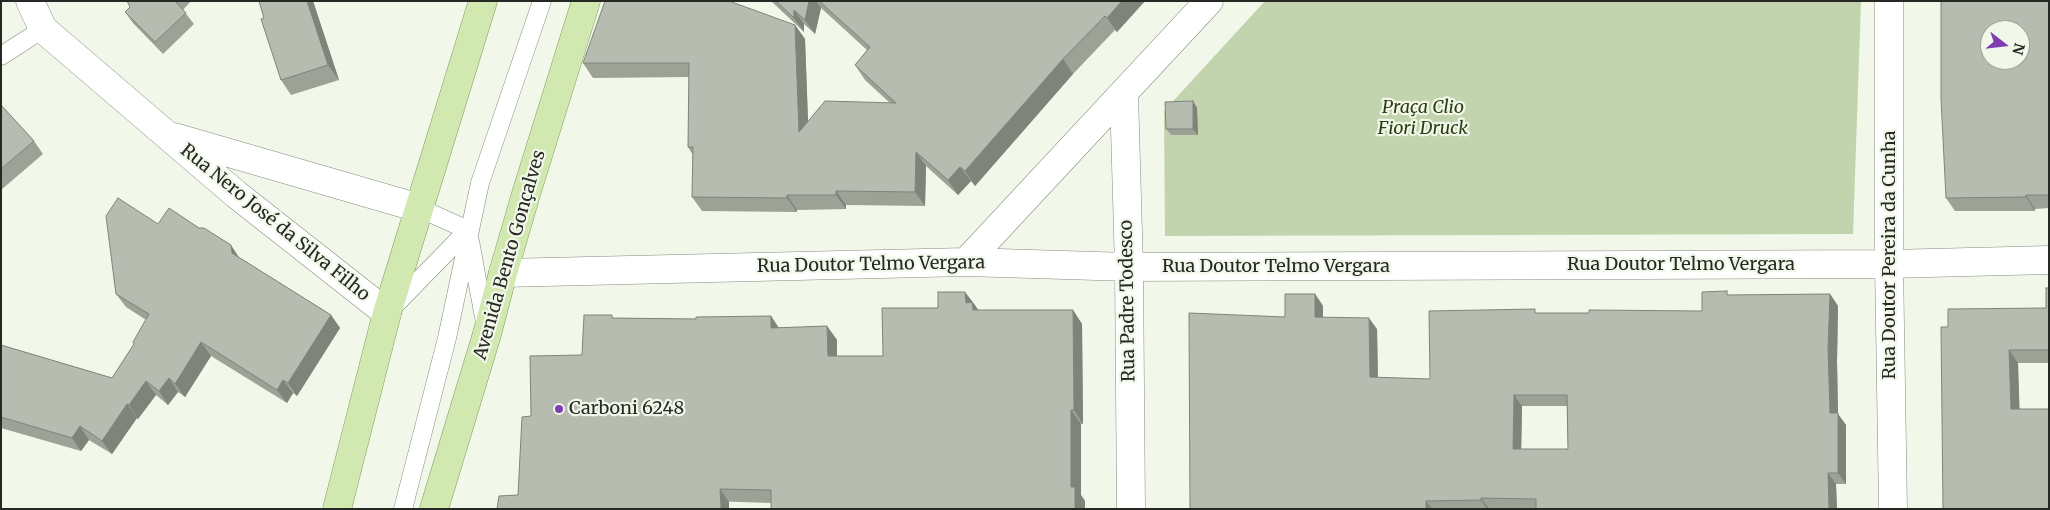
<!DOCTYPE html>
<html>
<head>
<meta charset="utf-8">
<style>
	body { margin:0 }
	#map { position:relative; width:2050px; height:510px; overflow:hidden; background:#f1f7e9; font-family:Merriweather,serif }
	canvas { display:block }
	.frame { position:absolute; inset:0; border:2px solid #252823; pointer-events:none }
	.north { position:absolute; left:1980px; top:20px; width:50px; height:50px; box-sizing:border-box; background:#f1f7e9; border:1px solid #9fa49a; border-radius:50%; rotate:106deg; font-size:14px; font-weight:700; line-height:20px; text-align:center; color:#252823 }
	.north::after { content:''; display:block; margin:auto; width:18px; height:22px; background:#803db1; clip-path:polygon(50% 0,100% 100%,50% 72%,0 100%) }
</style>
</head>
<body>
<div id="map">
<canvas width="2050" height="510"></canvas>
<div class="frame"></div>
<div class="north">N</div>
</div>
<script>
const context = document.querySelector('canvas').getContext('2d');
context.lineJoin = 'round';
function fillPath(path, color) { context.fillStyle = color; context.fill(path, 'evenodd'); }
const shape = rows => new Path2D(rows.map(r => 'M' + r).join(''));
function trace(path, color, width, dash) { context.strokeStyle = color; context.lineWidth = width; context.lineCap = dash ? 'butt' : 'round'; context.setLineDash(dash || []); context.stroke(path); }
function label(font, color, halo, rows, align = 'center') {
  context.font = font + ' Merriweather,serif'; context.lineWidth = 4.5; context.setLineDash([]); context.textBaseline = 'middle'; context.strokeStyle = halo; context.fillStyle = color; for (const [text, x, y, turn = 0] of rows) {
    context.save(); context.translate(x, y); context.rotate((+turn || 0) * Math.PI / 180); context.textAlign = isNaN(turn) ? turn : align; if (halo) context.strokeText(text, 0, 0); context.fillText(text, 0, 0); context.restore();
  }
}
const green = shape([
	[1265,1,1861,1,1853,234,1165,236,1164,111]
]);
const lane = shape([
	[1,56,43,29],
	[419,208,468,230],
	[470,241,485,323],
	[392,308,468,230],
	[403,509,447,338,480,183,542,1]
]);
const street = shape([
	[30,1,43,29,237,195,387,313],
	[1889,1,1889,264,1893,509],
	[1124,94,1129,267,1131,509],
	[174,137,419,208],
	[966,262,1209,1],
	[503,273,966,262,1129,267,1889,264,2049,260]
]);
const primary = shape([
	[337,509,387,313,483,1],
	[434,509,487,334,503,273,526,194,586,1]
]);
const wall = shape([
	[127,1,190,1,190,2,183,10,194,24,163,54,133,23,125,12,130,7],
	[259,1,313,1,339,80,291,95,281,80,264,18],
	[771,1,1145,1,1117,32,1115,30,1073,74,975,186,971,181,958,195,926,166,925,206,846,205,846,209,797,210,797,212,702,211,692,197,693,155,688,147,689,77,593,78,583,63,795,25,805,39,808,122,890,103,865,80,855,65,867,50,821,8,815,34,804,24,804,32],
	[2049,1,2049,208,2035,209,2035,211,1955,211,1946,198],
	[1193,101,1197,108,1198,135,1171,135,1166,129],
	[1,105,34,141,43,154,1,190],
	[158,224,240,258,331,315,340,328,297,396,293,393,287,403,211,356,185,397,178,392,168,405,156,395,138,419,137,418,112,454,89,440,81,451,1,428,1,345,112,378,134,344,146,320,126,307,116,294],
	[2049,288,2049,363,2018,363,2019,409,2049,509,1948,327,2046,308],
	[965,292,978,310,1073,310,1082,324,1083,424,1081,424,1081,495,1085,501,1085,509,771,509,771,503,518,495,531,416,614,318,696,319,771,316,779,328,827,326,837,340,837,356,883,356,938,308],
	[1315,294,1323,306,1323,317,1377,329,1378,378,1430,379,1537,313,1589,313,1702,311,1730,295,1830,294,1838,306,1837,361,1838,414,1846,425,1846,484,1836,484,1837,509,1190,509,1285,317],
	[1522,406,1567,406,1568,449,1521,449]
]);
const shadedWall = shape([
	[307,1,313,1,339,80,328,65],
	[809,1,816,1,821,8,815,34,805,20],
	[1122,1,1145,1,1117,32,1107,18],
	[794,10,804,24,804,32,794,18],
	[795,25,805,39,809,147,799,132],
	[1063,59,1073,74,975,186,965,171],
	[1193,101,1197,108,1198,135,1193,129],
	[916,152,926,166,925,206,915,192],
	[960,167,971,181,958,195,948,180],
	[836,191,846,205,846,209,836,195],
	[787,195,797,210,797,212,787,198],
	[2026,195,2035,209,2035,211,2026,197],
	[231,245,240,259,232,253],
	[965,292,975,305,982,316,975,314,966,303],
	[1315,294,1323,306,1323,328,1315,317],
	[1830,294,1838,306,1837,361,1838,414,1846,425,1846,484,1838,473,1830,413,1828,349],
	[1073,310,1082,324,1083,424,1074,410],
	[331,315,340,328,297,396,288,383],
	[771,316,780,330,771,328],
	[1369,318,1377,329,1378,389,1370,377],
	[827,326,837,340,837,370,828,356],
	[201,342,211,356,185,397,175,384],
	[2009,350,2018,363,2020,422,2011,409],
	[169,378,178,392,168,405,159,391],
	[283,380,293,393,287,403,277,390],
	[146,381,156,395,138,419,129,405],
	[1514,395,1522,406,1521,460,1513,449],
	[127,404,137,418,112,454,102,441],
	[1071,410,1081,424,1081,495,1085,501,1085,509,1075,509,1071,487],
	[80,426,89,440,81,451,72,438],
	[1828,473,1836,484,1837,509,1829,509],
	[720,489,729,502,729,509,721,509],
	[1481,498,1489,509,1487,509,1481,500],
	[1426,501,1432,509,1426,509]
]);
const building = shape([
	[127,1,175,1,186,13,155,42,125,12,130,7,127,1],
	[259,1,307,1,328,65,281,80,261,19,264,18,259,1],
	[605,1,729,1,795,25,799,132,825,101,896,103,855,65,870,47,819,1,1122,1,1107,18,1105,16,1063,59,965,171,960,167,948,180,916,152,915,192,836,191,836,195,787,195,787,198,692,197,693,147,688,147,689,63,583,63,605,1],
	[776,1,809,1,805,20,794,10,794,18,776,1],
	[1941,1,2049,1,2049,195,2026,195,2026,197,1946,198,1941,99,1941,1],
	[1990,30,2020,30,2020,60,1990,60,1990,30],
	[1193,101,1193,129,1166,129,1165,102,1193,101],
	[1,105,34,141,1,169,1,105],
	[118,198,158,224,169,208,199,228,204,228,231,245,232,253,331,315,288,383,283,380,277,390,201,342,175,384,169,378,159,391,146,381,129,405,127,404,102,441,80,426,72,438,1,417,1,345,112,378,134,344,133,342,149,314,116,294,106,216,118,198],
	[2046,288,2049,288,2049,350,2009,350,2011,409,2049,409,2049,509,1943,509,1941,327,1948,327,1948,309,2046,308,2046,288],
	[1727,291,1727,295,1830,294,1828,349,1830,413,1838,413,1838,473,1828,473,1829,509,1536,509,1536,499,1481,498,1481,500,1426,501,1426,509,1190,509,1189,313,1285,317,1285,294,1315,294,1315,317,1369,318,1370,377,1430,379,1429,311,1535,309,1535,313,1589,313,1589,310,1702,311,1702,292,1727,291],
	[1514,395,1567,395,1568,449,1513,449,1514,395],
	[938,292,965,292,966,303,972,302,973,310,1073,310,1074,410,1071,410,1071,487,1075,487,1075,509,771,509,771,490,720,489,721,509,497,509,499,496,518,495,522,417,531,416,530,356,582,355,584,315,612,315,612,318,696,319,696,317,771,316,771,328,827,326,828,356,883,356,882,308,938,308,938,292]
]);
const markers = [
	[559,409,5,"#803db1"]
];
const parkNames = [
	["Praça Clio",1423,108],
	["Fiori Druck",1423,129]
];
const streetNames = [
	["Rua Nero José da Silva Filho",275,223,39],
	["Avenida Bento Gonçalves",510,255,-74],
	["Rua Doutor Pereira da Cunha",1890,255,-90],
	["Rua Doutor Telmo Vergara",871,265,-1],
	["Rua Doutor Telmo Vergara",1681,265],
	["Rua Doutor Telmo Vergara",1276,267],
	["Rua Padre Todesco",1128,301,-91]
];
const poiNames = [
	["Carboni 6248",569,409]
];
fillPath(green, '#c2d4ad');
trace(lane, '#868c7f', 19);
trace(street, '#868c7f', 29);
trace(primary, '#819c5e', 29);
trace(lane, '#fff', 18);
trace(street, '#fff', 28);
trace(primary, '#d1e9b1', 28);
fillPath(wall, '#9da296');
fillPath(shadedWall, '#7f847a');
fillPath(building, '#b6bcaf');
trace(building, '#7f847a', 1);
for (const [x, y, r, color] of markers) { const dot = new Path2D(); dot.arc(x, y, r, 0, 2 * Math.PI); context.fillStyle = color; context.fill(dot); trace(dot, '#f1f7e9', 2); }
label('italic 18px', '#2d3e11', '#f1f7e9', parkNames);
label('18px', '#252823', '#f1f7e9', streetNames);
label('18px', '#252823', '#f1f7e9', poiNames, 'left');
</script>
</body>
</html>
